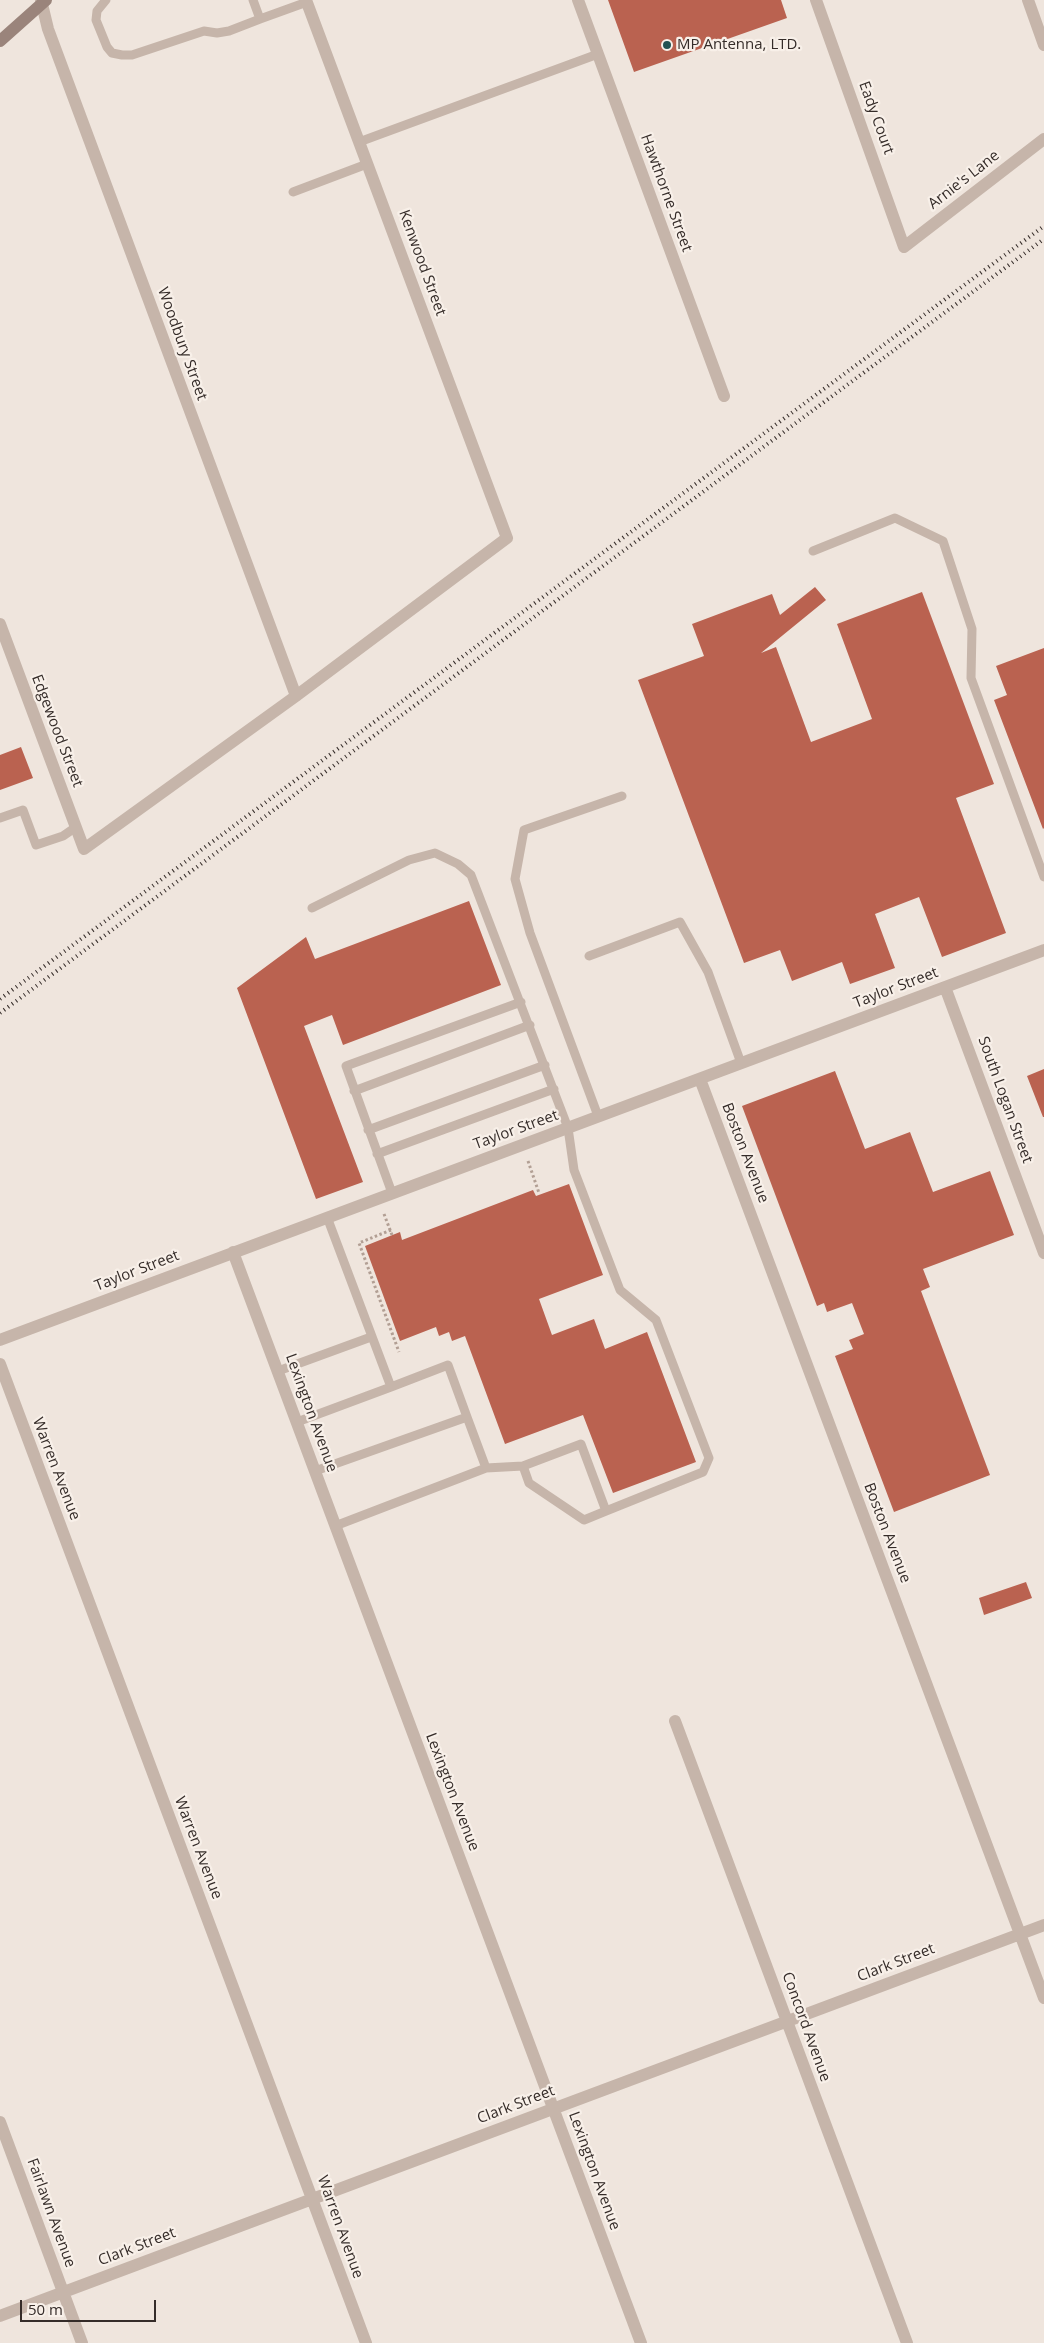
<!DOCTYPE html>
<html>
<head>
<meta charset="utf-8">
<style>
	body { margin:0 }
	#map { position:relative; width:1044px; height:2343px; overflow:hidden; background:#efe5dd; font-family:"Open Sans",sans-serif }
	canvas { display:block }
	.scale { position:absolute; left:20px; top:2300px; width:136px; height:22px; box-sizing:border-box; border:2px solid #352c29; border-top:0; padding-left:6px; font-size:15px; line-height:18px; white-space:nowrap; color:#352c29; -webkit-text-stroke:4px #f8f0e9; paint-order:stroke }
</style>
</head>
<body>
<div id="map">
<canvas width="1044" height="2343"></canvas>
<div class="scale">50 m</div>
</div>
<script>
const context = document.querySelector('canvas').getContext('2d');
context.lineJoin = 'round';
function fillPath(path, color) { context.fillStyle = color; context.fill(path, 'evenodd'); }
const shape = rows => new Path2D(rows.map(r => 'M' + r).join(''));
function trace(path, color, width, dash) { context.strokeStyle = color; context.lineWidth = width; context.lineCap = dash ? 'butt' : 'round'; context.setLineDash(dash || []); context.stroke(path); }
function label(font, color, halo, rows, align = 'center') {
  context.font = font + ' "Open Sans",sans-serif'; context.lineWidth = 4.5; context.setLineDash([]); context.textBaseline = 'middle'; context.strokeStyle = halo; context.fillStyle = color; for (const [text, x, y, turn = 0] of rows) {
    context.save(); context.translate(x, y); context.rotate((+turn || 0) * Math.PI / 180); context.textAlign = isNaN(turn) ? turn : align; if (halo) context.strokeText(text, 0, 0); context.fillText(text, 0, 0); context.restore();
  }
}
const building = shape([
	[608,0,781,0,787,18,634,72],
	[815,587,826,600,761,653,776,647,811,742,872,719,837,624,922,592,994,784,956,798,1006,933,942,957,919,897,875,914,895,968,850,984,842,962,792,981,780,950,744,963,638,680,704,656,692,624,772,594,780,615],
	[1044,648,1044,828,1043,829,994,700,1007,695,996,666],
	[21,747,33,778,0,790,0,755],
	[469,901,501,985,343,1045,332,1015,304,1026,363,1182,316,1199,237,988,306,937,315,959],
	[1044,1069,1044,1117,1043,1117,1027,1076],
	[835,1071,865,1149,910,1132,933,1192,990,1171,1014,1235,923,1269,930,1287,921,1291,990,1475,894,1512,835,1356,853,1349,849,1340,864,1334,852,1303,827,1312,824,1303,817,1306,742,1106],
	[569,1184,603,1275,539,1299,552,1335,594,1319,605,1349,647,1332,696,1462,613,1493,583,1415,505,1444,465,1336,452,1341,449,1332,439,1336,436,1327,400,1341,365,1246,400,1232,402,1240,533,1190,536,1196],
	[1026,1582,1032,1598,984,1615,979,1598]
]);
const path = shape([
	[528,1161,539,1193],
	[384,1214,392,1235],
	[391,1230,359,1243,399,1352]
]);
const lane = shape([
	[106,0,97,11,96,20,107,47,112,53,122,55,132,55,204,31,217,33,229,31,260,19],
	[253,0,260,19,307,2],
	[359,142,598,54],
	[293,192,367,164],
	[813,551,895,518,943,541,972,629,971,678,1044,877],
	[0,818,23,810,36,845,63,836,76,827],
	[312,908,409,860,435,853,458,864,471,875,568,1128,574,1170,620,1290,656,1320,709,1458,703,1472,606,1511,584,1520,529,1483,523,1466,581,1444,606,1511],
	[589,956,680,922,708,972,741,1063],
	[354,1091,530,1025],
	[598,1116,530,933,515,879,524,830,622,796],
	[368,1130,545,1065],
	[377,1154,554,1089],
	[392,1193,346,1066,521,1002],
	[278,1371,371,1337],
	[391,1387,448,1365,467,1417],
	[297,1422,391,1387,327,1217],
	[486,1468,523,1466],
	[315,1471,467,1417,486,1468,335,1526]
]);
const street = shape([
	[41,0,48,29,296,696],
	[578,0,724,396],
	[816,0,904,247,1044,139],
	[1028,0,1044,45],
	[0,624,84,849,296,696,507,538,306,0],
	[945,987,1044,1253],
	[700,1079,1044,1998],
	[233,1252,641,2343],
	[0,1340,1044,950],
	[0,1364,366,2343],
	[675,1721,907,2343],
	[0,2122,82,2343],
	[0,2316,1044,1925]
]);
const secondary = shape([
	[0,41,46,0]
]);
const rail = shape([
	[0,999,1044,226],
	[0,1013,1044,239]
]);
const markers = [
	[667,45,5,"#225252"]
];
const poiNames = [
	["MP Antenna, LTD.",677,45]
];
const streetNames = [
	["Eady Court",876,118,70],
	["Arnie's Lane",964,180,-38],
	["Hawthorne Street",666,193,70],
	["Kenwood Street",422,263,70],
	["Woodbury Street",182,344,70],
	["Edgewood Street",57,731,69],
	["Taylor Street",896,988,-21],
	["South Logan Street",1005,1100,70],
	["Taylor Street",516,1130,-20],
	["Boston Avenue",745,1153,69],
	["Taylor Street",137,1271,-21],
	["Lexington Avenue",311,1413,70],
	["Warren Avenue",56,1469,69],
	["Boston Avenue",887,1533,69],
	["Lexington Avenue",452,1792,69],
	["Warren Avenue",198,1848,69],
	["Clark Street",896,1963,-21],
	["Concord Avenue",806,2027,70],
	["Clark Street",516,2105,-21],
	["Lexington Avenue",594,2171,70],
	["Fairlawn Avenue",51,2213,70],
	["Warren Avenue",340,2227,70],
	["Clark Street",137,2247,-21]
];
fillPath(building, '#ba6250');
trace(path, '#b29f94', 3, [2.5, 2.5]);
trace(lane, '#c6b5aa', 9);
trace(street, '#c6b5aa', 12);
trace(secondary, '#9a847b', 12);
trace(rail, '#352c29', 4, [1, 4]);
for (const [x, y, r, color] of markers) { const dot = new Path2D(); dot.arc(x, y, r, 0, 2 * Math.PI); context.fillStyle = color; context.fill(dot); trace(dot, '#f8f0e9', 2); }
label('15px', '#352c29', '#f8f0e9', poiNames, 'left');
label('15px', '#352c29', '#f8f0e9', streetNames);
</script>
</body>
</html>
